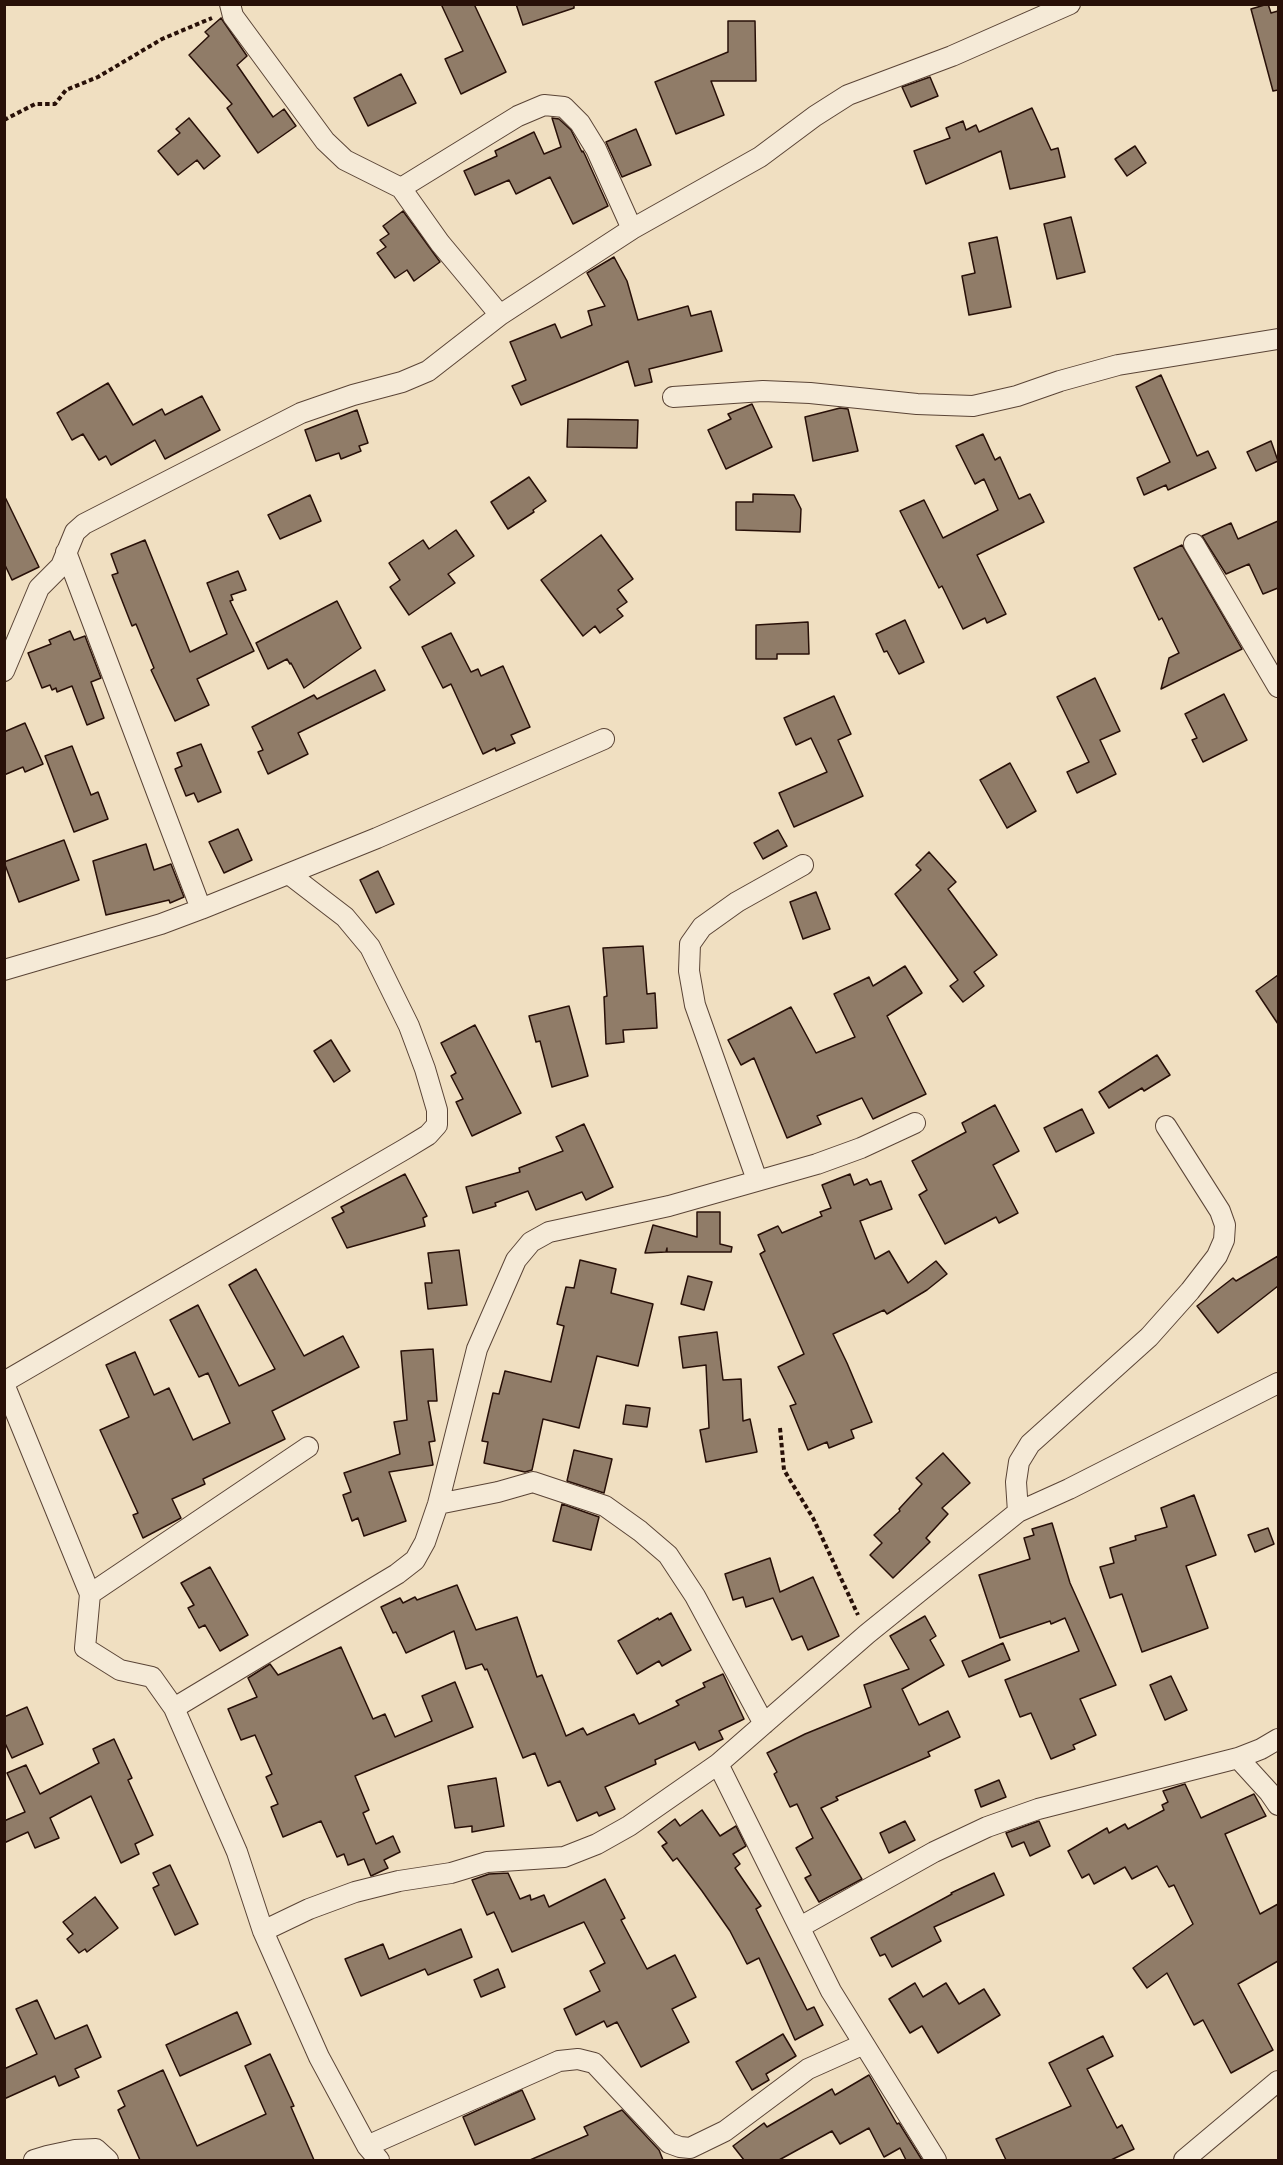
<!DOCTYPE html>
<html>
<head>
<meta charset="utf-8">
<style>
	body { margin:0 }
	#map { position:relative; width:1283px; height:2165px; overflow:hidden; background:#f0dfc1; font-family:"IM FELL Great Primer",serif }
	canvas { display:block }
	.frame { position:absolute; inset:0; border:6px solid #281008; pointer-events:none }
</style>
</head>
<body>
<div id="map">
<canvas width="1283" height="2165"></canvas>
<div class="frame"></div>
</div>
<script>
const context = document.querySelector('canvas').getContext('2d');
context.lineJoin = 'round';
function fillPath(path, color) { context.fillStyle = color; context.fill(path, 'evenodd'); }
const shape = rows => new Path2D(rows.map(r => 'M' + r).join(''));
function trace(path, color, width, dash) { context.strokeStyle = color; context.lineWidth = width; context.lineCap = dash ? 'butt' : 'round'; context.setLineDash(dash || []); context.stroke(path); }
const building = shape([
	[441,4,474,4,506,72,461,94,445,59,463,51,441,4],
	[516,4,574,4,574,8,523,25,516,4],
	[1268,4,1271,13,1278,11,1278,90,1273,91,1251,9,1268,4],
	[221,18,247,56,237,65,273,117,284,109,296,126,258,153,227,108,232,104,189,55,209,36,205,32,221,18],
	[728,21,755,21,756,81,711,81,724,115,676,134,655,82,728,52,728,21],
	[401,74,416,103,368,126,354,98,401,74],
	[930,77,938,96,911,107,902,87,930,77],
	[1032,108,1051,150,1058,148,1065,177,1010,189,1001,151,926,184,914,151,950,138,946,128,963,121,966,130,976,125,979,132,1032,108],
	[189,118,220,156,204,169,197,160,178,175,158,151,180,133,176,129,189,118],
	[552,118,559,119,571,130,582,152,583,151,585,155,608,206,573,224,550,177,516,194,509,180,475,195,464,171,497,156,495,151,534,132,544,154,561,147,552,118],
	[636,129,651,165,622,177,606,142,636,129],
	[1135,146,1146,163,1127,176,1115,159,1135,146],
	[403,211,440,262,414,281,407,270,395,278,377,253,386,247,380,240,389,234,383,226,403,211],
	[1071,217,1085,272,1057,279,1044,224,1071,217],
	[997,237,1011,307,969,315,962,276,975,273,969,243,997,237],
	[614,257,627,281,638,320,688,306,691,316,711,311,722,351,649,369,652,382,635,386,628,361,521,405,512,386,526,380,510,342,555,324,561,338,592,325,588,311,605,306,587,273,614,257],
	[1161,375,1197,456,1208,451,1216,468,1168,490,1166,485,1144,495,1137,478,1170,462,1136,387,1161,375],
	[108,383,133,425,162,409,165,415,202,396,220,430,165,459,155,440,111,465,106,456,99,460,83,434,72,440,57,413,108,383],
	[752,404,772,447,726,469,708,430,731,419,728,414,752,404],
	[840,408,848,409,858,451,813,461,805,417,840,408],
	[357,410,368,443,359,446,361,451,341,459,339,453,316,461,305,430,357,410],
	[568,419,638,420,637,448,567,447,568,419],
	[983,434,995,460,1000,457,1019,499,1030,494,1044,522,977,555,1006,614,987,623,985,618,963,629,942,586,939,588,900,511,924,500,943,538,998,510,984,479,975,484,956,446,983,434],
	[1271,441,1278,461,1256,471,1247,452,1271,441],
	[529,477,546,501,533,510,534,512,508,529,491,502,529,477],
	[753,494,794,495,801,509,800,532,736,530,736,502,753,502,753,494],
	[4,495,39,567,12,580,4,563,4,495],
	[310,495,321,521,280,539,268,515,310,495],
	[1278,521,1278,588,1263,594,1249,564,1226,574,1202,536,1231,523,1238,539,1278,521],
	[456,530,474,556,448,574,455,583,409,615,390,587,400,580,389,563,423,540,429,549,456,530],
	[601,535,633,579,618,590,627,602,617,609,623,616,600,633,595,626,583,636,541,580,601,535],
	[145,540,190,652,227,634,207,583,238,571,246,590,231,595,233,600,230,601,254,651,197,679,209,705,175,721,151,670,154,668,136,624,132,626,112,575,118,573,111,554,145,540],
	[1182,545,1242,649,1161,689,1169,658,1179,653,1162,618,1159,620,1134,568,1182,545],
	[337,601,361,648,304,688,291,663,290,664,287,659,268,669,256,643,337,601],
	[905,620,924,662,899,674,887,651,884,652,876,634,905,620],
	[808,622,809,654,777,654,777,659,756,659,756,625,808,622],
	[70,631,74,640,85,636,101,678,91,682,104,718,87,725,72,686,57,692,56,688,52,690,50,685,42,688,28,653,51,644,49,640,70,631],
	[451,633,471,672,478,669,481,676,503,666,530,727,511,735,515,743,496,751,495,748,483,754,451,684,443,688,422,647,451,633],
	[375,670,385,690,298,733,308,754,268,774,258,752,263,750,252,727,314,695,317,699,375,670],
	[1095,678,1120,731,1100,740,1116,774,1077,793,1067,772,1089,762,1057,697,1095,678],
	[1224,694,1247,740,1203,762,1192,740,1197,738,1185,714,1224,694],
	[834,696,851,734,838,740,863,796,794,827,779,793,827,772,811,738,796,745,784,718,834,696],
	[25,723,43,764,25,772,23,767,4,775,4,732,25,723],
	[201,744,221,792,198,802,194,793,186,796,175,769,182,766,177,753,201,744],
	[72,746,91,795,98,792,108,819,74,832,45,756,72,746],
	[1010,763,1036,811,1007,828,980,780,1010,763],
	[238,829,252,860,224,873,209,842,238,829],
	[778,830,787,846,763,859,754,843,778,830],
	[64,840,79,880,19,902,4,862,64,840],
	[146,844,154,870,171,864,184,897,170,903,169,900,106,915,93,861,146,844],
	[929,852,956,882,948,889,997,955,974,972,984,986,963,1002,950,986,958,980,895,894,921,870,916,865,929,852],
	[378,871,394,904,376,913,360,880,378,871],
	[816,892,830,929,803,939,790,902,816,892],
	[643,946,647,994,655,993,657,1028,623,1030,624,1042,606,1044,604,997,607,996,603,948,643,946],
	[905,966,922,993,887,1016,926,1094,873,1119,862,1098,817,1116,821,1124,787,1138,754,1058,741,1065,728,1040,791,1007,816,1053,855,1037,834,994,869,977,873,986,905,966],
	[1278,975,1278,1024,1256,991,1278,975],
	[569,1006,588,1076,552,1087,540,1041,536,1042,529,1016,569,1006],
	[475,1025,521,1113,472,1136,456,1102,463,1099,451,1076,456,1073,441,1043,475,1025],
	[331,1040,350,1071,334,1082,314,1051,331,1040],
	[1157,1055,1170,1075,1144,1091,1142,1088,1109,1108,1099,1092,1157,1055],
	[995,1105,1019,1151,993,1165,1018,1213,999,1223,996,1217,945,1244,919,1195,927,1190,912,1161,966,1132,962,1123,995,1105],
	[1082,1109,1094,1133,1056,1152,1044,1128,1082,1109],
	[584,1124,613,1187,586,1200,582,1192,536,1210,528,1191,495,1203,496,1206,473,1213,466,1187,520,1172,519,1168,563,1151,556,1137,584,1124],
	[405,1174,427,1216,423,1218,425,1226,347,1248,332,1218,344,1212,341,1207,405,1174],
	[850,1174,854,1185,867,1179,870,1185,881,1181,892,1209,860,1221,875,1259,889,1251,908,1283,936,1261,947,1274,927,1290,887,1314,884,1310,833,1334,847,1363,872,1422,851,1430,854,1438,829,1448,827,1442,808,1450,790,1406,796,1404,778,1367,804,1354,760,1254,765,1251,758,1235,778,1226,782,1233,822,1216,820,1212,831,1208,822,1185,850,1174],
	[697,1212,720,1212,720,1244,732,1247,731,1252,667,1252,667,1248,666,1252,645,1253,653,1225,697,1237,697,1212],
	[459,1250,467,1305,428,1309,425,1283,432,1283,428,1253,459,1250],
	[1278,1256,1278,1286,1218,1333,1197,1306,1233,1278,1236,1281,1278,1256],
	[580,1260,616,1269,611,1293,653,1304,638,1366,597,1356,579,1428,543,1419,532,1470,525,1472,484,1463,488,1442,482,1441,493,1393,499,1394,505,1371,551,1382,564,1326,557,1324,566,1287,574,1288,580,1260],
	[256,1269,304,1356,343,1336,359,1367,272,1411,285,1439,203,1479,205,1484,172,1499,181,1518,143,1538,133,1515,138,1513,100,1430,129,1417,106,1365,135,1352,154,1395,169,1388,193,1440,230,1423,208,1373,199,1377,170,1320,198,1305,239,1386,275,1369,229,1285,256,1269],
	[688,1276,712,1282,704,1310,681,1304,688,1276],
	[717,1332,723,1380,741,1379,743,1421,750,1419,757,1452,706,1462,700,1430,709,1428,706,1365,683,1368,679,1337,717,1332],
	[433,1349,437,1401,428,1401,435,1441,429,1442,433,1465,389,1472,406,1521,364,1536,358,1518,352,1521,343,1495,351,1492,344,1473,400,1454,394,1422,407,1420,401,1351,433,1349],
	[626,1405,650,1408,647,1427,623,1424,626,1405],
	[574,1450,612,1459,604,1493,567,1481,574,1450],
	[943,1453,970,1483,942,1508,948,1514,926,1538,930,1542,893,1578,870,1555,882,1543,874,1535,900,1511,899,1509,922,1484,916,1478,943,1453],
	[1194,1495,1216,1555,1186,1566,1208,1628,1142,1652,1122,1594,1110,1598,1100,1567,1114,1563,1110,1548,1136,1540,1135,1536,1167,1527,1161,1508,1194,1495],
	[562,1504,599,1517,591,1550,553,1541,562,1504],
	[1052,1523,1070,1583,1116,1685,1080,1699,1096,1735,1073,1745,1075,1749,1051,1759,1031,1713,1020,1717,1005,1680,1079,1651,1065,1618,1051,1624,1050,1621,1000,1638,979,1575,1030,1559,1024,1538,1034,1535,1032,1529,1052,1523],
	[1268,1528,1274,1544,1255,1552,1248,1535,1268,1528],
	[770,1558,780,1592,813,1577,839,1636,808,1650,802,1636,792,1640,773,1598,746,1607,743,1597,733,1600,725,1574,770,1558],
	[210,1567,248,1635,220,1651,205,1625,199,1628,188,1608,194,1605,181,1583,210,1567],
	[457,1585,476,1630,517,1617,537,1677,542,1675,566,1736,583,1728,587,1735,634,1714,639,1724,679,1705,676,1701,705,1687,703,1683,723,1674,744,1719,719,1731,723,1739,699,1750,695,1742,655,1760,656,1764,605,1787,615,1809,599,1816,597,1812,577,1821,560,1781,548,1786,535,1753,523,1758,487,1669,485,1670,482,1664,466,1669,454,1631,406,1653,396,1632,393,1633,381,1607,400,1598,403,1603,415,1597,417,1600,457,1585],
	[671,1613,691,1650,662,1666,659,1661,637,1674,618,1641,658,1618,659,1620,671,1613],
	[925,1616,936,1636,930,1640,944,1665,902,1689,919,1725,948,1711,960,1737,928,1752,930,1756,836,1797,838,1800,821,1808,862,1879,819,1902,805,1878,811,1875,796,1848,813,1838,797,1804,790,1807,774,1774,777,1772,767,1753,805,1734,871,1707,864,1685,909,1669,890,1636,925,1616],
	[1003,1643,1010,1660,969,1677,962,1661,1003,1643],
	[341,1647,373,1719,385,1714,395,1737,432,1721,422,1696,455,1682,473,1727,355,1776,369,1810,363,1813,376,1844,393,1836,400,1852,384,1860,388,1868,371,1876,364,1859,348,1865,344,1854,337,1857,321,1821,283,1837,271,1807,278,1804,266,1777,272,1774,255,1735,241,1740,228,1709,257,1697,248,1678,270,1664,278,1675,341,1647],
	[1171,1676,1187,1710,1165,1720,1150,1685,1171,1676],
	[27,1707,43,1744,12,1758,4,1741,4,1717,27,1707],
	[114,1739,132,1778,128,1780,153,1835,135,1844,139,1854,121,1863,91,1796,50,1818,59,1838,35,1848,28,1832,4,1843,4,1821,25,1812,7,1773,26,1765,40,1794,99,1763,93,1749,114,1739],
	[496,1778,504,1826,472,1832,472,1826,455,1828,448,1786,496,1778],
	[999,1780,1006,1797,981,1807,975,1790,999,1780],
	[1185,1784,1201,1818,1254,1794,1266,1816,1225,1834,1260,1914,1278,1904,1278,1961,1238,1984,1273,2050,1231,2073,1203,2020,1194,2025,1167,1973,1147,1988,1133,1968,1193,1924,1174,1885,1169,1887,1157,1866,1132,1879,1125,1867,1094,1884,1089,1874,1082,1878,1068,1851,1107,1828,1109,1833,1125,1824,1128,1829,1164,1810,1162,1805,1168,1802,1163,1791,1185,1784],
	[702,1810,720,1836,736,1826,746,1846,733,1854,740,1864,735,1868,761,1906,756,1909,807,2010,814,2007,823,2025,795,2040,759,1958,747,1964,730,1931,702,1891,677,1858,673,1861,662,1846,667,1843,658,1832,675,1819,680,1826,702,1810],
	[905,1821,915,1840,889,1853,880,1833,905,1821],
	[1039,1821,1050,1846,1030,1856,1024,1842,1012,1847,1006,1833,1039,1821],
	[170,1865,198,1924,175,1935,153,1888,159,1885,153,1873,170,1865],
	[508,1873,520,1899,530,1895,531,1900,544,1895,549,1907,605,1879,625,1918,621,1920,647,1969,675,1955,696,1997,672,2009,689,2042,641,2067,617,2022,607,2027,604,2021,576,2035,564,2009,600,1991,590,1971,605,1963,584,1922,512,1952,494,1912,487,1915,472,1880,489,1874,508,1873],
	[994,1873,1004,1895,934,1927,941,1941,892,1967,885,1954,880,1956,871,1938,952,1894,951,1893,994,1873],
	[95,1897,118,1928,87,1952,85,1949,79,1953,67,1939,73,1934,63,1922,95,1897],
	[461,1929,472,1957,428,1975,425,1969,361,1996,345,1959,383,1944,389,1959,461,1929],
	[498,1969,505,1987,481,1997,474,1980,498,1969],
	[915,1983,923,1997,946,1983,959,2004,984,1989,1000,2015,938,2053,922,2026,910,2033,889,1999,915,1983],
	[37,2000,55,2039,87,2025,101,2057,75,2069,79,2077,59,2086,55,2076,4,2099,4,2069,37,2054,16,2009,37,2000],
	[237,2012,251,2044,180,2076,166,2045,237,2012],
	[783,2034,796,2056,766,2074,769,2080,752,2090,736,2062,783,2034],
	[1103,2036,1113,2056,1087,2069,1117,2128,1122,2125,1134,2149,1111,2160,1006,2160,996,2139,1071,2106,1049,2063,1103,2036],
	[270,2054,294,2106,291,2107,314,2160,140,2160,118,2110,125,2106,118,2091,163,2070,197,2146,266,2114,245,2066,270,2054],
	[869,2075,897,2124,899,2123,922,2160,906,2160,900,2148,884,2157,869,2128,840,2144,832,2131,779,2160,744,2160,733,2146,764,2123,767,2127,832,2089,835,2095,869,2075],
	[522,2090,535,2119,475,2145,463,2117,522,2090],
	[622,2110,659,2150,663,2160,530,2160,588,2135,584,2127,622,2110]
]);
const path = shape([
	[4,120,35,104,55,104,66,90,98,77,162,39,212,18],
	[780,1428,784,1470,813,1518,858,1615]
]);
const minor = shape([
	[230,4,233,16,325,141,345,160,401,188,440,243,500,315],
	[401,188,518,116,544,105,564,107,580,123,596,149,632,229],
	[673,397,763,391,810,393,917,404,973,406,1017,396,1060,381,1118,365,1278,339],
	[1194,544,1278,687],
	[66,552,201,909],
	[4,671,39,588,61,566,75,532,84,524,301,413,353,395,402,382,428,371,500,315,632,229,760,157,815,116,848,95,952,56,1070,4],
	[4,970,161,924,201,909,377,838,604,739],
	[757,1180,695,1005,689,971,690,944,702,927,737,902,803,865],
	[4,1382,405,1149,428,1135,437,1125,437,1110,425,1069,409,1026,370,947,345,917,289,874],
	[4,1384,90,1594,85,1648,120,1670,152,1677,174,1708,237,1852,263,1931,319,2057,367,2146,379,2160],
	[438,1504,498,1492,533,1482,605,1506,640,1531,668,1555,695,1596,764,1724],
	[1018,1512,1016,1482,1019,1462,1030,1444,1149,1337,1190,1291,1217,1256,1224,1240,1225,1225,1220,1211,1166,1126],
	[90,1594,308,1447],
	[174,1708,397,1574,415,1560,425,1542,438,1504,477,1349,516,1260,531,1242,549,1232,669,1206,817,1164,861,1148,915,1123],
	[1238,1758,1269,1792,1278,1805],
	[718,1764,831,1991,936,2160],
	[800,1927,934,1852,987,1827,1038,1809,1238,1758,1261,1749,1278,1739],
	[263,1931,309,1909,355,1892,399,1881,451,1873,487,1862,564,1857,597,1844,629,1826,718,1764,867,1634,1018,1512,1069,1489,1278,1383],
	[367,2146,559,2061,578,2059,594,2063,669,2143,680,2147,690,2148,725,2131,808,2069,864,2044],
	[34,2160,47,2156,75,2150,96,2149,108,2160],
	[1184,2160,1278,2081]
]);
fillPath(building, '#907c68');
trace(building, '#281008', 1.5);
trace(minor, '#5a4436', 22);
trace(path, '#281008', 4, [4.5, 3]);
trace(minor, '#f5ead7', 20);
</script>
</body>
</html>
